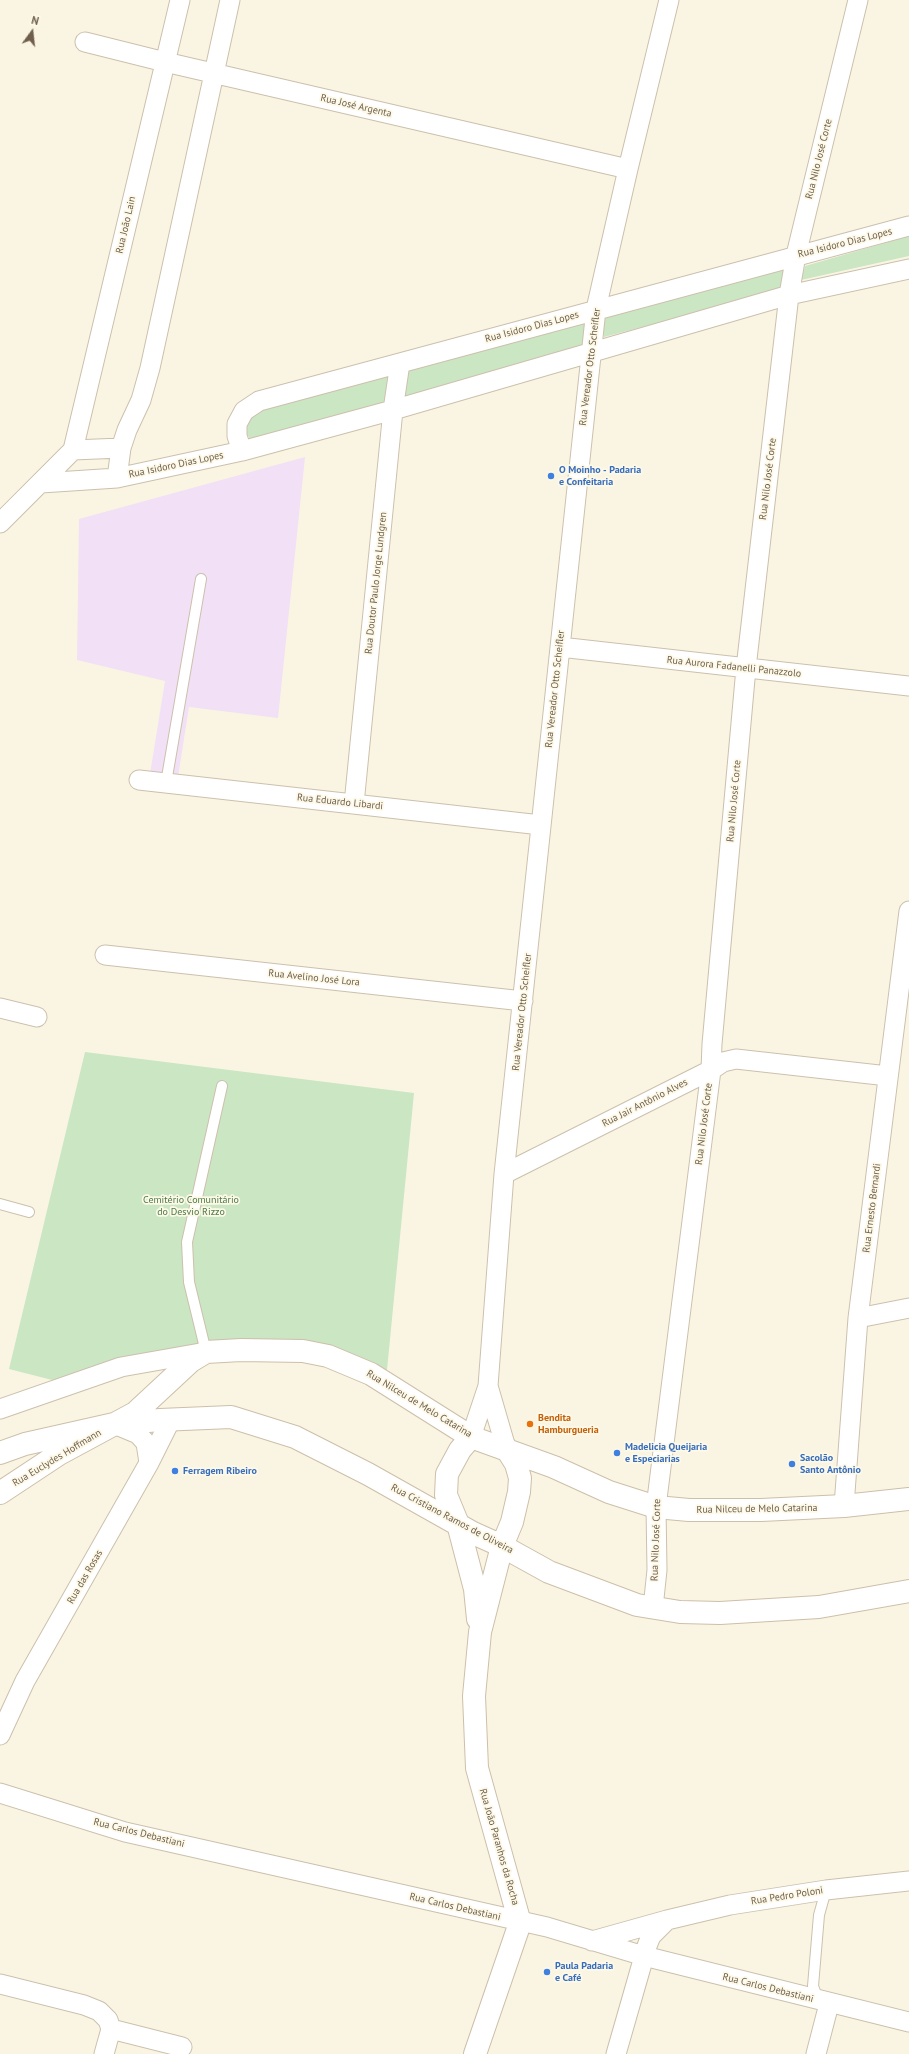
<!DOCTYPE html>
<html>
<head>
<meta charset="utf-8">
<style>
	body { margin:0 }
	#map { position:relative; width:909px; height:2054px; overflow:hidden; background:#faf5e3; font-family:"PT Sans",sans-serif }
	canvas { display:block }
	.north { position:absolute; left:12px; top:12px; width:40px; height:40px; -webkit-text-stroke:3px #fdf9e8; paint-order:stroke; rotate:15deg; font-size:11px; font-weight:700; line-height:16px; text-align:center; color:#6f5e4b }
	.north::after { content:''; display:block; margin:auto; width:14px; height:18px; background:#6f5e4b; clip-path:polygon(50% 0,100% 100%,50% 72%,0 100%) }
</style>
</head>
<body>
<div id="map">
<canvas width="909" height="2054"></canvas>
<div class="north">N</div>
</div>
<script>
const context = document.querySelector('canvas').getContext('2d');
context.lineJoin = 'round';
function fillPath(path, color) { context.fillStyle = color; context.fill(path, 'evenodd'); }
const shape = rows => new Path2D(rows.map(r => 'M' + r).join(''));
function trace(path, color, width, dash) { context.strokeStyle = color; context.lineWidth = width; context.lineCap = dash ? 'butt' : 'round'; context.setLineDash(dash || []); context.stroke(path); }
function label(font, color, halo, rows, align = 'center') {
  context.font = font + ' "PT Sans",sans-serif'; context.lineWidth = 3.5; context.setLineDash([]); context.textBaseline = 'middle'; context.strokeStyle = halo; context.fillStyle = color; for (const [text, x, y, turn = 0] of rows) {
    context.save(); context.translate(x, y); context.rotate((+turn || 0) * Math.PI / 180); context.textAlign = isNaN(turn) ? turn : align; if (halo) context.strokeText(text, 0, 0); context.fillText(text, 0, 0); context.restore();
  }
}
const education = shape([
	[305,457,278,718,189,707,178,777,150,774,165,681,77,660,79,519]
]);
const green = shape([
	[909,236,909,256,801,280,805,266],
	[788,268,780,291,604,337,601,315],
	[586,315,582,350,404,400,405,366],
	[389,371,387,402,251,440,243,429,247,413],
	[85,1052,414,1093,387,1370,318,1342,249,1339,197,1346,56,1381,9,1369]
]);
const lane = shape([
	[166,783,201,579],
	[0,1204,29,1212],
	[206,1352,189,1282,187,1242,222,1086],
	[823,1999,816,1994,813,1986,819,1915,826,1890]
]);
const street = shape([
	[230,0,150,368,141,400,127,430,121,448,117,478,242,451,393,410,789,295,909,269],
	[85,42,165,62,628,169],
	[73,450,180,0],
	[242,451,237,436,237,424,244,411,259,401,909,226],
	[41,483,117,478],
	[0,523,73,450,121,448],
	[560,647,909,686],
	[139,780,541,825],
	[354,804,393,410,400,363],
	[105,955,523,1001],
	[0,1008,37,1017],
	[504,1174,711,1070,723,1062,736,1059,888,1076],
	[858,1318,909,1308],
	[488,1386,506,1448],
	[0,1409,121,1367,206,1352],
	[114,1424,138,1434,146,1443,149,1463],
	[471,1437,488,1386,504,1174,596,309,628,169,669,0],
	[844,1506,858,1318,909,911],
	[653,1608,657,1570,656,1507,711,1070,712,1044,746,668,789,295,796,255,858,0],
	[0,1735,25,1681,149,1463,171,1419],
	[0,1793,125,1832,547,1927,644,1956,909,2022],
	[592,1941,667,1920,730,1905,826,1890,909,1881],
	[0,1984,84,2005,99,2011,108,2020,111,2029,182,2047],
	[104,2054,111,2029],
	[616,2054,647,1946,651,1936,667,1920],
	[816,2054,829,2004]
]);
const secondary = shape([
	[471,1437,460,1450,447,1474,446,1495,458,1524,475,1589,478,1619],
	[0,1453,25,1444,114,1424,160,1420,231,1417,295,1437,368,1474,473,1533,502,1546,549,1572,637,1605,680,1612,720,1613,819,1607,909,1591],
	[0,1493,59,1454,135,1413,191,1361,206,1352,241,1350,303,1351,328,1356,371,1374,471,1437,554,1467,609,1492,656,1507,689,1510,761,1510,844,1506,909,1499],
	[475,2054,520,1923,477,1768,474,1696,480,1632,502,1546,512,1522,519,1492,520,1478,516,1464,506,1448]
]);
const markers = [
	[551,476,4,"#3f7fe0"],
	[530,1424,4,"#e8710a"],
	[617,1453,4,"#3f7fe0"],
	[792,1464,4,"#3f7fe0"],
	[175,1471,4,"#3f7fe0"],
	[547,1972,4,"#3f7fe0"]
];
const streetNames = [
	["Rua José Argenta",356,106,13],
	["Rua Nilo José Corte",819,159,-76],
	["Rua João Lain",126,225,-77],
	["Rua Isidoro Dias Lopes",845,243,-14],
	["Rua Isidoro Dias Lopes",532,327,-15],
	["Rua Vereador Otto Scheifler",590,367,-83],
	["Rua Isidoro Dias Lopes",176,465,-12],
	["Rua Nilo José Corte",768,479,-83],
	["Rua Doutor Paulo Jorge Lundgren",376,583,-84],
	["Rua Aurora Fadanelli Panazzolo",734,667,6],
	["Rua Vereador Otto Scheifler",555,689,-84],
	["Rua Nilo José Corte",734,801,-85],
	["Rua Eduardo Libardi",340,802,6],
	["Rua Avelino José Lora",314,978,6],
	["Rua Vereador Otto Scheifler",522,1012,-84],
	["Rua Jair Antônio Alves",645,1103,-27],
	["Rua Nilo José Corte",704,1124,-83],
	["Rua Ernesto Bernardi",872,1208,-83],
	["Rua Nilceu de Melo Catarina",419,1404,31],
	["Rua Euclydes Hoffmann",57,1458,-31],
	["Rua Nilceu de Melo Catarina",757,1509,-1],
	["Rua Cristiano Ramos de Oliveira",452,1519,28],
	["Rua Nilo José Corte",656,1540,-88],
	["Rua das Rosas",85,1577,-60],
	["Rua Carlos Debastiani",139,1833,14],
	["Rua João Paranhos da Rocha",499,1847,74],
	["Rua Pedro Poloni",787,1896,-9],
	["Rua Carlos Debastiani",455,1907,13],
	["Rua Carlos Debastiani",768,1988,14]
];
const shopNames = [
	["O Moinho - Padaria",559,470],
	["e Confeitaria",559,482],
	["Madelicia Queijaria",625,1447],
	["e Especiarias",625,1459],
	["Sacolão",800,1458],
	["Santo Antônio",800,1470],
	["Ferragem Ribeiro",183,1471],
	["Paula Padaria",555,1966],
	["e Café",555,1978]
];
const parkNames = [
	["Cemitério Comunitário",191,1200],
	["do Desvio Rizzo",191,1212]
];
const foodNames = [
	["Bendita",538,1418],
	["Hamburgueria",538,1430]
];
fillPath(education, '#f2e0f6');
fillPath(green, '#cbe6c3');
trace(lane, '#ccc0ad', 12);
trace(street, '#ccc0ad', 21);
trace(secondary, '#cdbfa9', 24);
trace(lane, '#fff', 10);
trace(street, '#fff', 19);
trace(secondary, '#fff', 22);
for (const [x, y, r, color] of markers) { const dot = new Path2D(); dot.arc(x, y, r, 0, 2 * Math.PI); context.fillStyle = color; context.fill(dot); trace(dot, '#fdf9e8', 1.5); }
label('10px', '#6f5e4b', '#fdf9e8', streetNames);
label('bold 10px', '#366cbe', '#fdf9e8', shopNames, 'left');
label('10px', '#4e7a47', '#fdf9e8', parkNames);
label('bold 10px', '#c56008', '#fdf9e8', foodNames, 'left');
</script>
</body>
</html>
